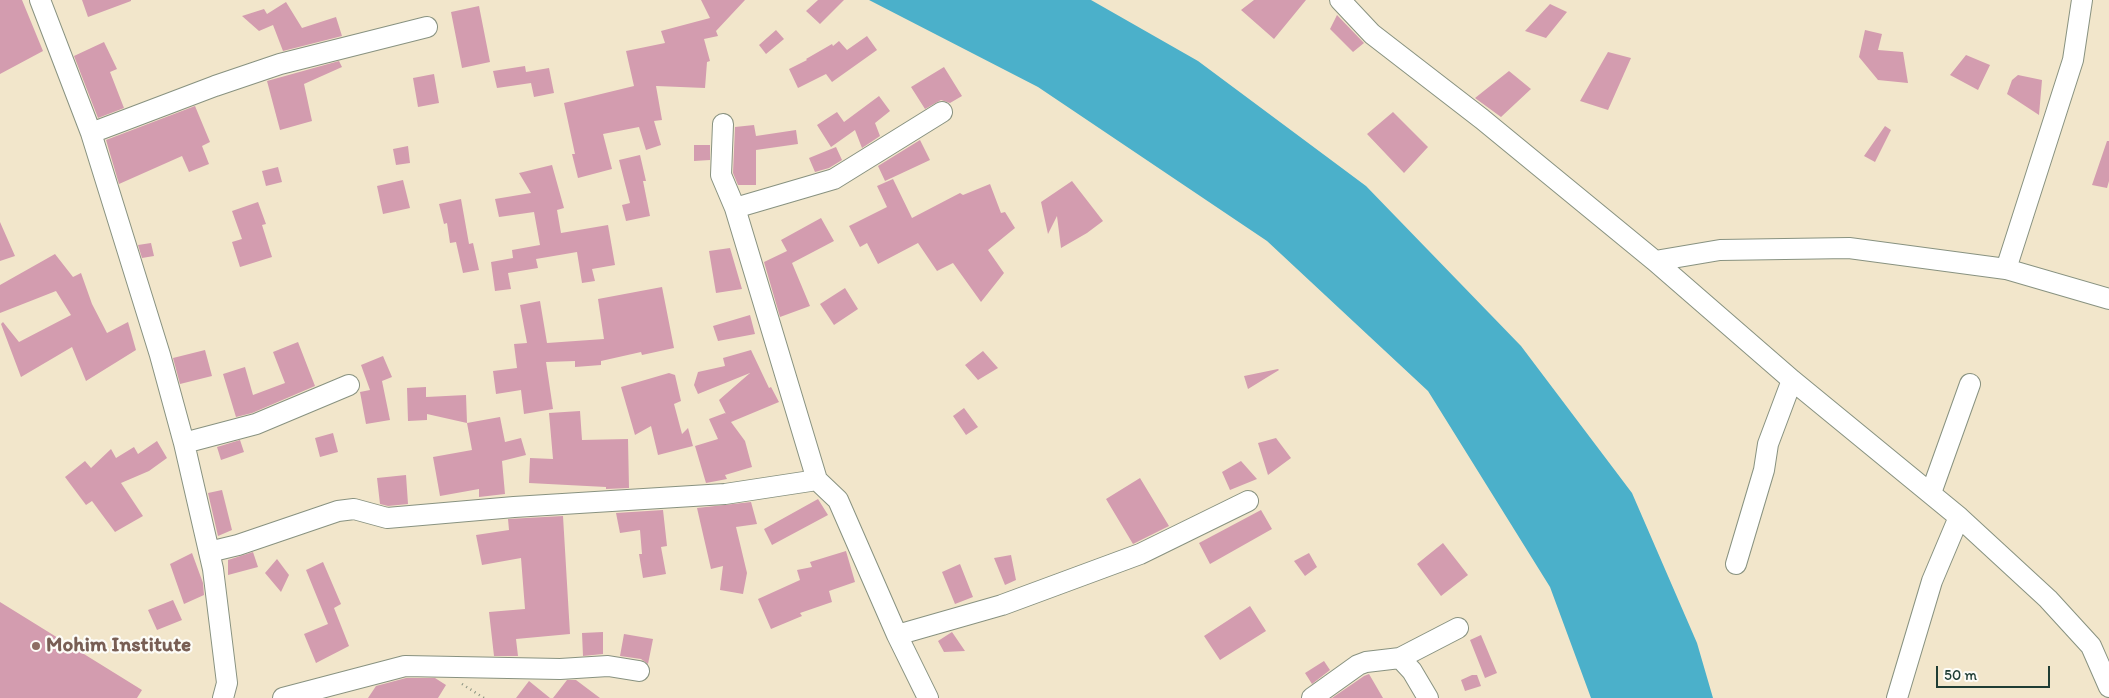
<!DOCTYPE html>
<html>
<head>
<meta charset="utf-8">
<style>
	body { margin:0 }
	#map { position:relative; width:2109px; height:698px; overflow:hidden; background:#f2e6cb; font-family:Itim,sans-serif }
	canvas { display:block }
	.scale { position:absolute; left:1936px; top:666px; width:114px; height:22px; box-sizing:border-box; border:2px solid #1f3d34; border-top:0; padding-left:6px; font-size:15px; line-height:18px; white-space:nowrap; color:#1f3d34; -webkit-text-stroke:4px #fdfcf7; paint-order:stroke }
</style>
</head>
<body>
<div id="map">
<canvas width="2109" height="698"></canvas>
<div class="scale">50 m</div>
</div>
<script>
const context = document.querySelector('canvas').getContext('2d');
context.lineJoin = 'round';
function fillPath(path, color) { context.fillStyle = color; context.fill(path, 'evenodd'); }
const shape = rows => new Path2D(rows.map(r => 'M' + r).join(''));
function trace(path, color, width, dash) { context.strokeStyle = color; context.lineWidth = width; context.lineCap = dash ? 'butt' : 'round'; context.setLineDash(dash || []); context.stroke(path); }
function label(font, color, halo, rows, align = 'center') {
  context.font = font + ' Itim,sans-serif'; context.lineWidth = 4.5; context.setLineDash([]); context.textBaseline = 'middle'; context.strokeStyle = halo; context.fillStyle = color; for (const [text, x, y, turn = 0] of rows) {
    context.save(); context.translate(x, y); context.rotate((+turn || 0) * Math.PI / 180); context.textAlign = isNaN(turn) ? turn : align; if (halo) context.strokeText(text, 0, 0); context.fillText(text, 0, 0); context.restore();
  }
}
const water = shape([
	[869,0,1091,0,1198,61,1366,186,1521,346,1632,493,1697,643,1713,698,1591,698,1550,587,1428,391,1267,241,1038,87]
]);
const building = shape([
	[0,0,22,0,43,51,0,74],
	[82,0,131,0,131,1,88,17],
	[701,0,745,0,716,31,718,36,704,39,710,61,707,62,705,88,656,86,662,120,654,121,661,145,646,150,639,127,603,134,612,169,578,178,572,154,575,154,564,103,634,86,626,51,665,43,661,31,710,18],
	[818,0,844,0,820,24,806,11],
	[1254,0,1306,0,1274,39,1241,10],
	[286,2,302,28,336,17,342,36,283,51,273,25,259,31,242,16,264,9,267,14],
	[1550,4,1567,12,1546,38,1525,31],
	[479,6,490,62,462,68,451,12],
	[1337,15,1364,43,1353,52,1330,29],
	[776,30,784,39,766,54,759,45],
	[1865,30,1882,34,1878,50,1903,52,1908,83,1878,80,1859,57],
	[867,36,877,50,832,82,826,74,798,88,789,69,807,60,806,59,832,44,833,46,839,41,847,50],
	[104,42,117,69,110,72,124,108,98,118,74,56],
	[1608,52,1631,58,1608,110,1580,101],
	[1966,55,1990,65,1978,90,1950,75],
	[339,61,342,67,304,84,312,121,280,130,267,81],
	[525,66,526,72,549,68,554,93,534,97,531,83,497,88,493,71],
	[944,67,962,96,950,103,941,100,925,109,911,87],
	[1509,71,1531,89,1501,117,1475,98],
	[434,74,439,103,418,107,413,78],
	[2018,75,2042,80,2039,115,2007,94,2012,80],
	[879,96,890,111,875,123,880,136,862,148,855,130,831,147,817,125,837,112,844,122],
	[195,106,210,142,202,146,209,164,189,172,182,156,119,184,106,140],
	[1393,112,1428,147,1404,173,1367,134],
	[754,125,756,136,796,130,798,144,756,150,756,185,738,185,733,173,735,127],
	[1885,126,1891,130,1875,162,1864,156],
	[920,140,930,160,885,181,878,166],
	[2107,141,2109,141,2109,181,2107,188,2092,185],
	[694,145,710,145,710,160,694,161],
	[408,146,410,163,396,165,393,149],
	[836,147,842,160,829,168,815,172,809,158],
	[640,155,646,181,643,181,650,216,626,221,622,205,630,203,619,160],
	[552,165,564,208,557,210,561,233,608,225,615,265,592,269,595,281,582,283,577,252,536,259,538,268,508,273,511,289,495,291,491,262,513,258,512,250,540,245,534,212,499,217,495,199,531,193,519,173],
	[278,167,282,182,266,186,262,171],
	[893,179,912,218,960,193,963,195,990,184,1001,213,1005,212,1015,228,988,250,1004,273,981,302,953,263,937,271,918,243,878,264,867,243,860,247,849,226,887,207,877,186],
	[403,180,410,208,383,214,377,186],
	[1072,181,1103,221,1087,233,1061,248,1057,216,1048,234,1041,202],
	[461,199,469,244,473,243,479,270,463,273,456,242,450,243,447,223,444,224,439,204],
	[258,202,266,224,262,225,272,257,240,267,232,242,242,239,232,211],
	[821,218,834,241,792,263,810,306,780,317,764,262,787,251,781,240],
	[0,222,15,256,0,261],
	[151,243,154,256,142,258,138,245],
	[730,248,742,289,716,293,709,251],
	[55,254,73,277,81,273,92,304,107,333,128,322,136,350,86,381,72,347,21,377,1,324,3,322,19,342,71,315,56,291,0,313,0,285],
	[662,287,674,348,642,355,641,352,601,361,601,365,575,367,575,361,546,362,553,409,524,414,521,390,496,394,493,371,517,368,514,344,527,343,520,305,540,301,547,343,604,339,598,299],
	[845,288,858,309,834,325,820,304],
	[750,315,755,334,718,341,713,326],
	[298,342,315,386,252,413,236,417,223,374,245,367,253,395,285,383,273,352],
	[205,350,212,376,180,384,173,358],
	[751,350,769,388,771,387,779,402,731,422,745,441,752,467,725,475,727,479,706,483,695,446,718,439,709,419,725,413,726,414,719,400,750,373,698,394,694,385,698,372,725,366,723,358],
	[983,351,998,368,978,380,965,365],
	[383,356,392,377,382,381,390,420,366,424,360,392,370,390,361,365],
	[1278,369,1279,370,1248,389,1244,376],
	[669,373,675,375,681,401,674,404,682,434,688,428,693,446,658,455,651,426,635,435,621,387],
	[426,387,426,397,466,395,467,423,427,414,427,420,408,421,407,388],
	[964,408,978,427,966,435,953,416],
	[580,411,582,440,628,439,629,488,606,489,606,487,529,483,530,458,553,459,549,413],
	[500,417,505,442,521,438,526,455,502,461,505,494,479,497,479,489,440,496,433,457,472,450,467,423],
	[333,433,338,452,320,457,315,438],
	[1276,438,1291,458,1268,475,1258,443],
	[240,440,244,452,221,460,217,447],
	[157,441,167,458,149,471,121,483,143,516,115,532,92,501,86,505,65,477,85,461,91,468,111,449,116,458,134,447,138,454],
	[1241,461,1257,479,1230,490,1222,472],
	[406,475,408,504,388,506,380,504,377,478],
	[1140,478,1169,526,1133,544,1106,499],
	[222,490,232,530,218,536,208,493],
	[818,499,828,515,772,545,764,529],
	[751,502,757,524,736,527,747,573,743,594,720,590,723,566,711,569,697,508],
	[663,510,667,546,661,547,666,574,643,578,639,554,642,554,640,530,620,533,616,513],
	[1261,510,1272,529,1210,564,1199,543],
	[563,516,570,634,516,639,518,656,494,656,489,612,525,609,521,558,482,565,476,535,509,530,508,519],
	[1443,543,1468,575,1441,596,1417,564],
	[846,551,855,582,829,591,832,602,800,613,802,616,771,629,758,599,800,580,797,570,812,567,810,562],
	[253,552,258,567,228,575,228,560],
	[192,553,203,583,204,595,184,604,170,564],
	[1309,553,1317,567,1305,576,1294,561],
	[1011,555,1016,580,1005,585,994,558],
	[277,559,289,575,281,592,265,573],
	[323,562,341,604,334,608,349,646,316,663,304,634,328,624,306,570],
	[960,564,973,597,955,604,942,572],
	[173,600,182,620,157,630,148,610],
	[0,602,142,690,137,698,0,698],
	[1250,606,1266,631,1220,660,1204,636],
	[603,632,603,654,583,656,582,633],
	[952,632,965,651,944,652,938,641],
	[624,634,653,639,648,664,641,659,620,656],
	[1481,635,1497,673,1485,678,1470,640],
	[1324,661,1330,670,1312,684,1305,673],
	[1369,674,1383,698,1332,698,1364,676],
	[1472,675,1477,675,1481,686,1465,691,1461,680],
	[406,678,435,678,446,685,438,698,368,698,376,686],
	[567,680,576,680,600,698,553,698],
	[529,681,550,698,516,698]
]);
const path = shape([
	[462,684,484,698]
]);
const minor = shape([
	[40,0,91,133,160,355,184,443,213,569,227,683,223,698],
	[1340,0,1372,34,1482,119,1655,261,1792,380,1959,517,2048,599,2091,646,2109,687],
	[723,124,721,175,735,208,817,480],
	[91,133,215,86,280,64,427,27],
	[735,208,834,179,942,112],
	[1655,261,1720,250,1849,248,2006,269,2109,299],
	[2006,269,2073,60,2082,0],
	[184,443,256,424,349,385],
	[1931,493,1970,384],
	[209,552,238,545,338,511,354,509,387,518,514,507,725,494,817,480,838,500,897,635,928,698],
	[1736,564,1764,470,1768,444,1792,380],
	[897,635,1002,605,1140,554,1248,501],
	[1400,658,1458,628],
	[283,698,405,666,560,669,608,666,639,671],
	[1312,698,1358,665,1366,662,1400,658,1412,671,1428,698],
	[1897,698,1932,581,1959,517]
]);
const markers = [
	[36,646,5,"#8d6e63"]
];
const educationNames = [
	["Mohim Institute",46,646]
];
fillPath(water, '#4bb0ca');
fillPath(building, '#d39caf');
trace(minor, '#889280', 22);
trace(path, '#889280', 2.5, [1, 4]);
trace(minor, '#fff', 20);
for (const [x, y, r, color] of markers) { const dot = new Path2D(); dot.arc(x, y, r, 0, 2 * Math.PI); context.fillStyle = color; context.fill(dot); trace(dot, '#fdfcf7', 2); }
label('bold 21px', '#785e54', '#fdfcf7', educationNames, 'left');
</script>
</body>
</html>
